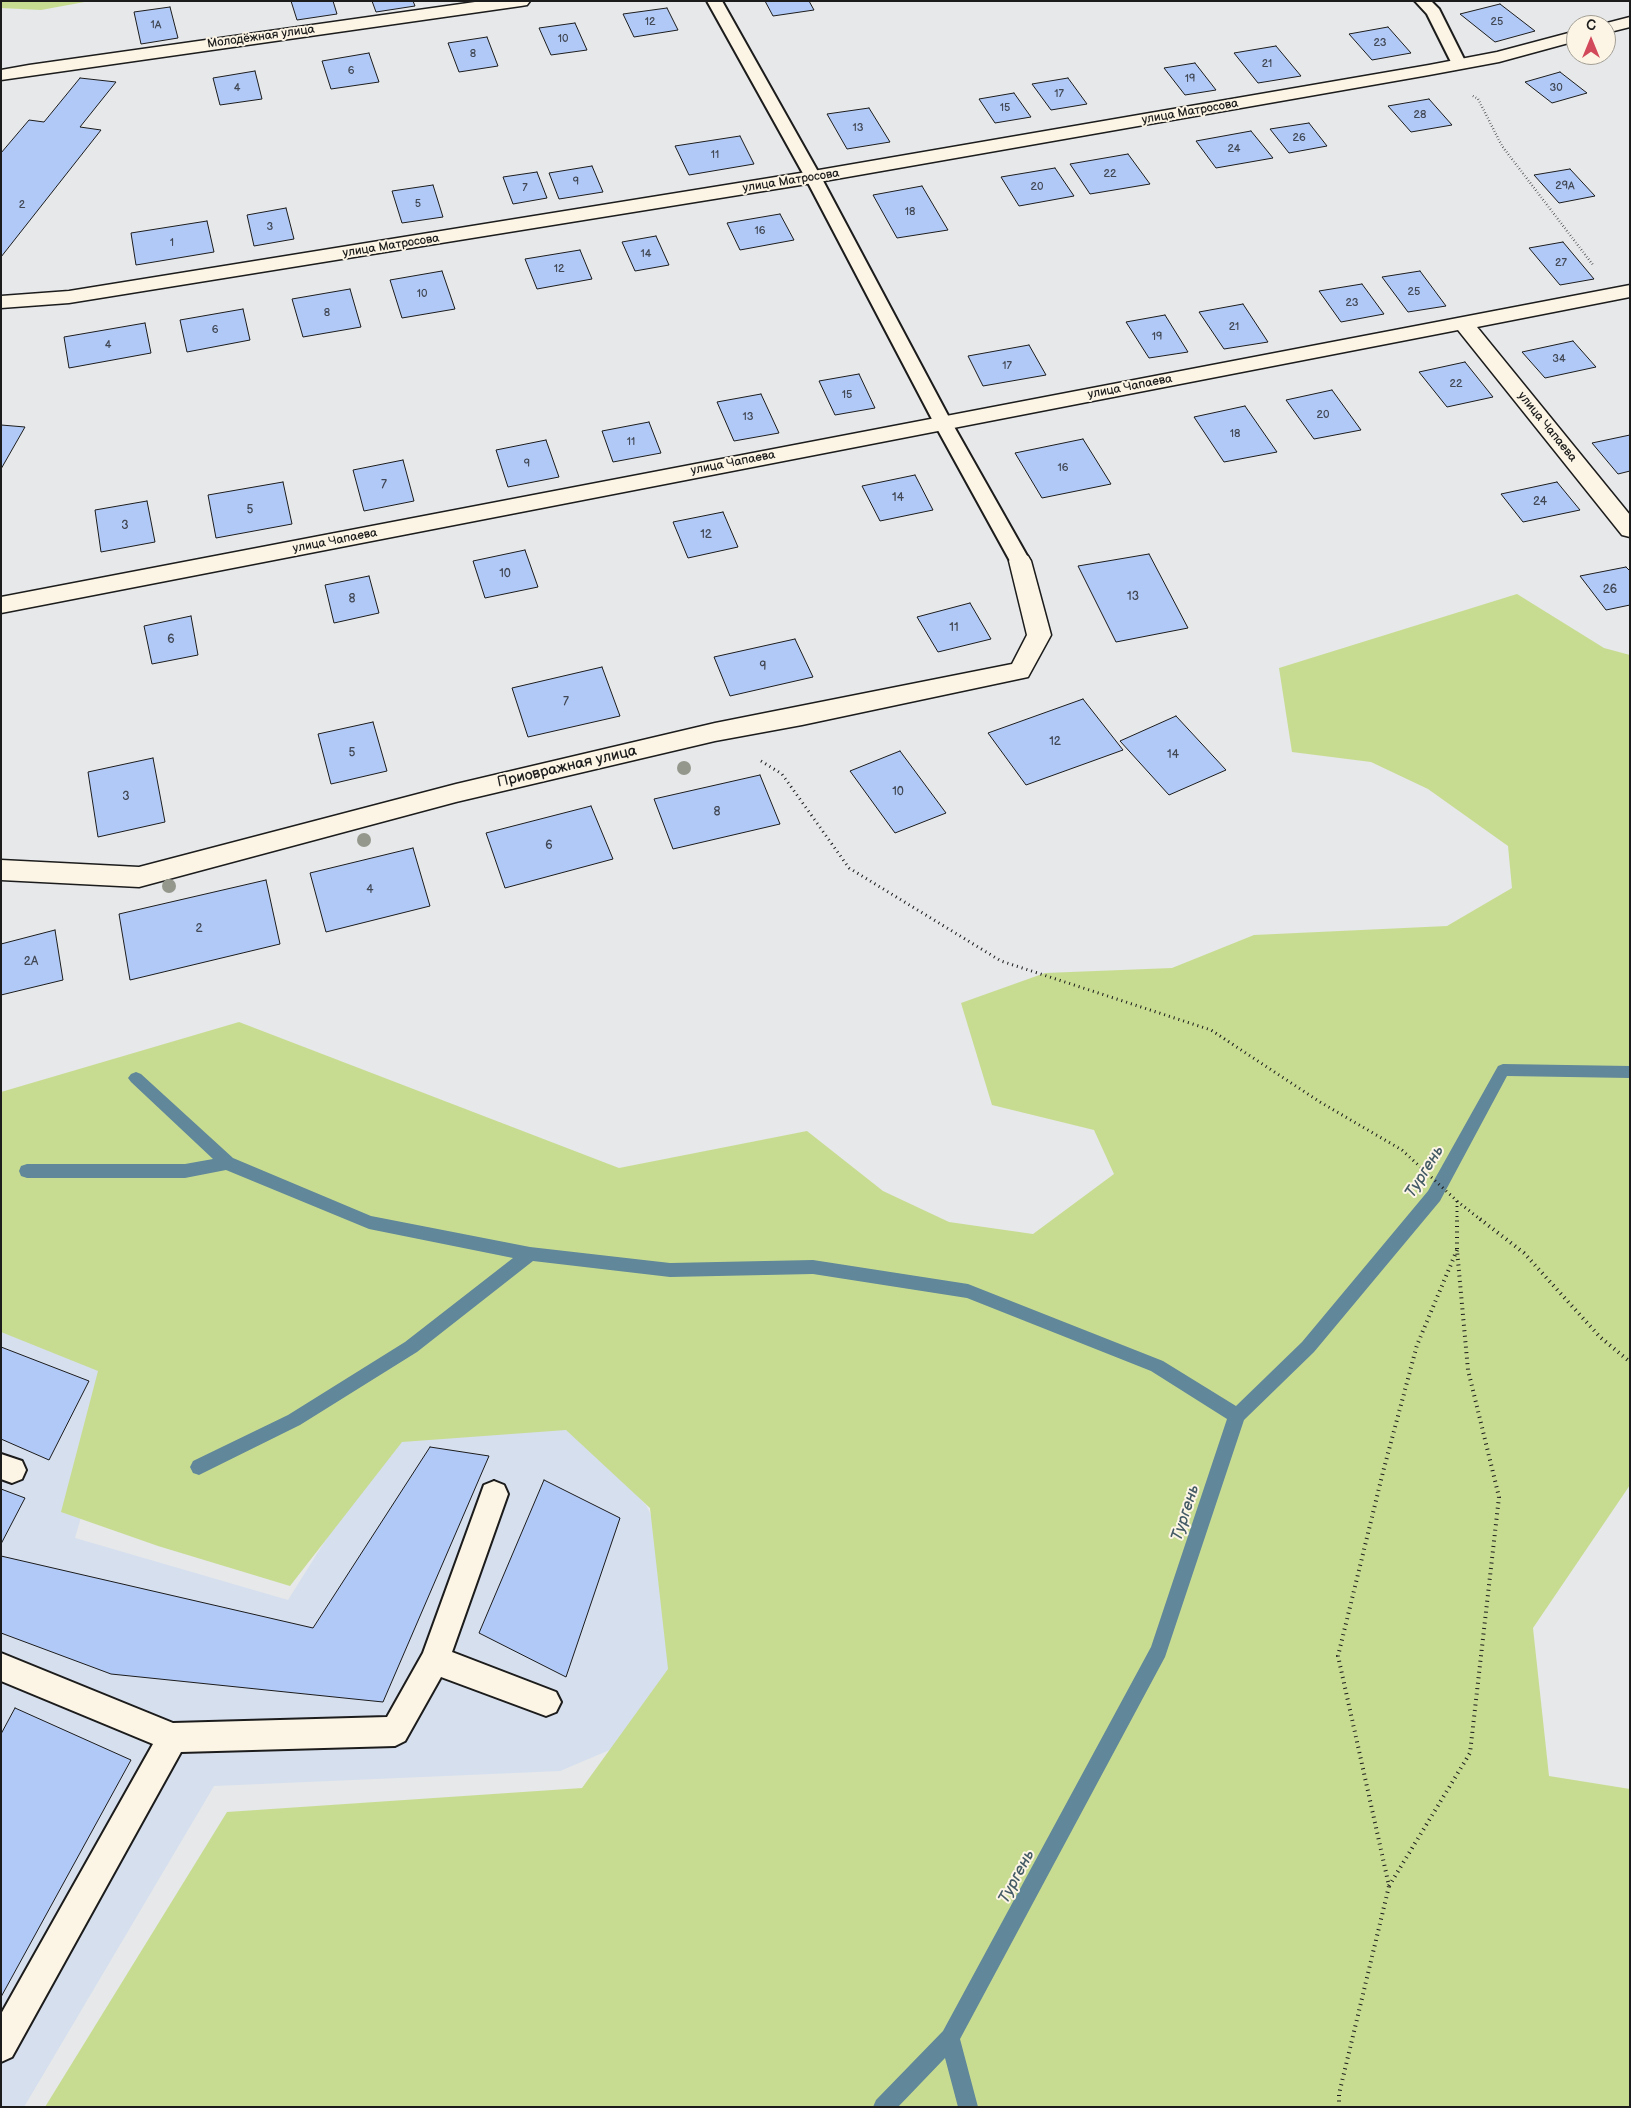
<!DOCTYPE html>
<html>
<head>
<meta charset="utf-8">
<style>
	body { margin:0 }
	#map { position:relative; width:1631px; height:2108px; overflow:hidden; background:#e6e8ea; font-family:"Balsamiq Sans",sans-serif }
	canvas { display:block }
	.frame { position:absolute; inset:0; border:2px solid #1c1c1c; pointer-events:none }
	.north { position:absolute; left:1566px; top:15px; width:50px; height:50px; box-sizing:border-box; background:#fcf5e5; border:1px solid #a29e95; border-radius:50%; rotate:0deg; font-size:14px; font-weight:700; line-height:20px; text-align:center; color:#1c1c1c }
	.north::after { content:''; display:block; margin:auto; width:18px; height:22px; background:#d1495b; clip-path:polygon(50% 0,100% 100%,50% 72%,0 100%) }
</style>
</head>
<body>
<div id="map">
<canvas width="1631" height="2108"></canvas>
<div class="frame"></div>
<div class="north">С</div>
</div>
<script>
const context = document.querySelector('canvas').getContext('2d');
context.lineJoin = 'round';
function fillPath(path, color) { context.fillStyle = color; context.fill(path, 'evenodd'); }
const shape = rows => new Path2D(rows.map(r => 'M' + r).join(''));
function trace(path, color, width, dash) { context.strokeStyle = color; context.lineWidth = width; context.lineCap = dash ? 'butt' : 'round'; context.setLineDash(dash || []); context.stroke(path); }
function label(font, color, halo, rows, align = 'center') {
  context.font = font + ' "Balsamiq Sans",sans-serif'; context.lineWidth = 4; context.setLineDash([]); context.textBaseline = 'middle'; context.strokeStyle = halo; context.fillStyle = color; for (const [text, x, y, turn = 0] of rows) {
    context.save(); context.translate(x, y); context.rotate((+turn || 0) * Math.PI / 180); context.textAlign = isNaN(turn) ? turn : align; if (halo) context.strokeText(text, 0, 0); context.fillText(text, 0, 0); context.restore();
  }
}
const built = shape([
	[1,1323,123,1371,75,1538,288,1600,396,1428,565,1419,646,1505,739,1695,560,1771,214,1786,24,2107,1,2107]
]);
const green = shape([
	[1,1,90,1,41,10,1,8],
	[1517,594,1604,648,1630,655,1630,1485,1533,1628,1549,1776,1630,1789,1630,2107,45,2107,227,1812,582,1788,668,1669,650,1508,566,1430,402,1442,290,1586,158,1546,61,1512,98,1371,1,1332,1,1092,239,1022,619,1168,807,1131,883,1191,949,1222,1033,1234,1114,1174,1094,1130,992,1105,961,1003,1045,973,1172,968,1254,935,1447,926,1512,888,1508,846,1428,789,1371,762,1292,752,1279,668]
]);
const stream = shape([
	[1503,1064,1630,1066,1630,1078,1507,1076,1440,1201,1314,1352,1244,1420,1165,1657,960,2039,978,2107,958,2107,945,2058,898,2107,873,2107,876,2100,943,2031,1151,1647,1227,1419,1151,1371,967,1298,813,1274,670,1277,533,1261,417,1352,300,1425,199,1475,193,1473,190,1467,193,1461,288,1415,405,1342,513,1258,369,1229,226,1170,185,1178,27,1178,21,1176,19,1171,21,1166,27,1164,185,1164,213,1159,131,1082,128,1078,131,1074,136,1072,141,1074,233,1158,371,1216,530,1247,670,1263,813,1260,968,1284,1163,1361,1236,1406,1302,1342,1428,1191,1498,1066,1503,1064]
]);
const building = shape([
	[291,1,333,1,337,14,297,20,291,1],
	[372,1,413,1,415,6,376,12,372,1],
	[765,1,809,1,814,10,773,16,765,1],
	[1500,4,1535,31,1495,42,1460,14,1500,4],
	[170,7,178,38,141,44,134,12,170,7],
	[667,8,678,30,634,37,623,14,667,8],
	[575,23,587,50,551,55,539,28,575,23],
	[1388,27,1411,53,1372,60,1349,34,1388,27],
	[487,37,498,66,459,72,448,43,487,37],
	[1276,46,1301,76,1258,83,1234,53,1276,46],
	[369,53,379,82,331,89,322,61,369,53],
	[1195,63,1216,90,1185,95,1164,68,1195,63],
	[255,71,262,99,220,105,213,78,255,71],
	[1560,72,1587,93,1552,103,1525,82,1560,72],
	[80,78,116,82,80,127,101,130,1,257,1,153,29,120,44,122,80,78],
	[1068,78,1087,104,1051,110,1032,84,1068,78],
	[1014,93,1031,117,995,123,979,99,1014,93],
	[1429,99,1452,125,1411,132,1388,106,1429,99],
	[869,108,890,142,847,149,827,114,869,108],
	[1309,123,1327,146,1289,153,1270,129,1309,123],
	[1251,131,1273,158,1216,168,1196,141,1251,131],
	[740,136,754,164,689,175,675,146,740,136],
	[1128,154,1150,184,1090,194,1070,164,1128,154],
	[592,166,603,192,559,199,549,173,592,166],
	[1055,168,1074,196,1019,206,1001,177,1055,168],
	[1570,169,1595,196,1559,203,1534,175,1570,169],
	[537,172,547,198,513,204,503,177,537,172],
	[433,185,443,217,402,223,392,191,433,185],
	[922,186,948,230,897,238,873,195,922,186],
	[286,208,294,239,254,246,247,215,286,208],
	[780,214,794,240,740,250,727,223,780,214],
	[207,221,214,252,136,265,131,233,207,221],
	[656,236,669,265,635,271,622,242,656,236],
	[1563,242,1594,279,1560,285,1529,248,1563,242],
	[580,250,592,279,537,289,525,259,580,250],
	[442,271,455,309,402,318,390,280,442,271],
	[1420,271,1446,306,1408,312,1382,277,1420,271],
	[1362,284,1384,314,1341,322,1319,291,1362,284],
	[350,289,361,327,303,337,292,299,350,289],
	[1243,304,1268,342,1224,349,1199,312,1243,304],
	[243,309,250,340,187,352,180,320,243,309],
	[1165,315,1188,352,1149,358,1126,322,1165,315],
	[145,323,151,353,69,368,64,337,145,323],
	[1573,341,1596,367,1545,378,1522,352,1573,341],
	[1029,345,1046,375,983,386,968,356,1029,345],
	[1465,362,1493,397,1447,407,1419,372,1465,362],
	[859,374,875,408,835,415,819,381,859,374],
	[1332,390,1361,430,1314,439,1286,400,1332,390],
	[761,394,779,433,734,441,717,402,761,394],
	[1245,406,1277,452,1224,462,1194,417,1245,406],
	[649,422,661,453,613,462,602,431,649,422],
	[1,425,25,427,1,469,1,425],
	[1630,435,1630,471,1618,474,1592,443,1630,435],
	[1083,439,1111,484,1042,498,1015,453,1083,439],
	[546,440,559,477,508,487,496,450,546,440],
	[403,460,414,501,364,511,353,470,403,460],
	[915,475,933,510,880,521,862,486,915,475],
	[283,482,292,524,216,538,208,495,283,482],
	[1557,482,1580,510,1523,522,1501,494,1557,482],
	[147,501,155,542,101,552,95,510,147,501],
	[723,512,738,547,688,558,673,522,723,512],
	[525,550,538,587,485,598,473,561,525,550],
	[1149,554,1188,628,1116,642,1078,566,1149,554],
	[1626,567,1630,571,1630,605,1606,610,1580,576,1626,567],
	[369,576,379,613,334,623,325,585,369,576],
	[970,603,991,639,938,652,917,617,970,603],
	[191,616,198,655,152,664,144,626,191,616],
	[795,639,813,677,730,696,714,657,795,639],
	[602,667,620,716,528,737,512,688,602,667],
	[1083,699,1123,750,1026,785,988,733,1083,699],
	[1176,716,1226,770,1169,795,1120,741,1176,716],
	[373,722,387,771,331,784,318,734,373,722],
	[900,751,946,813,895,833,850,771,900,751],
	[153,758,165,822,98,837,88,772,153,758],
	[760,775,780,824,673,849,654,799,760,775],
	[591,806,613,859,505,888,486,833,591,806],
	[413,848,430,906,326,932,310,873,413,848],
	[266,880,280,944,130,980,119,914,266,880],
	[55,930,63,980,1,995,1,944,55,930],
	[1,1347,89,1381,49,1460,1,1439,1,1347],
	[430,1447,489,1456,383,1702,111,1674,1,1633,1,1556,313,1628,430,1447],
	[544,1480,620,1518,566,1677,479,1633,544,1480],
	[1,1489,25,1498,1,1544,1,1489],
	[15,1708,131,1760,1,1997,1,1734,15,1708]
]);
const pathFar2 = shape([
	[1473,96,1478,99,1502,146,1593,265]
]);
const pathFar1 = shape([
	[761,761,782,774,849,868,1001,961,1211,1030,1320,1102,1402,1150,1457,1201,1481,1220],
	[1457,1201,1457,1220]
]);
const path = shape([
	[1480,1219,1524,1253,1600,1337,1630,1362],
	[1389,1886,1470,1753,1499,1497,1468,1370,1457,1250,1457,1219],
	[1339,2107,1339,2094,1389,1886,1338,1656,1383,1472,1417,1345,1457,1250]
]);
const lane = shape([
	[707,1,722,1,821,177,952,423,1030,561,1027,566,1020,568,1013,566,1010,561,934,423,805,177,707,1],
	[1415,1,1431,1,1439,9,1466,63,1463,66,1453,66,1427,14,1415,1],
	[1,1454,22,1461,26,1470,22,1479,12,1483,1,1479,1,1454],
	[494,1481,504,1485,508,1494,452,1652,556,1692,561,1702,556,1712,546,1716,441,1677,405,1741,395,1746,181,1752,12,2057,1,2062,1,2014,153,1744,1,1681,1,1653,173,1723,387,1717,423,1653,484,1485,494,1481]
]);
const street = shape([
	[482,1,530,1,527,5,521,6,1,80,1,70,29,65,482,1],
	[1630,17,1630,27,1606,33,1606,25,1599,25,1630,17],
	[1576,31,1576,41,1499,62,1429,75,813,183,69,303,1,308,1,296,69,291,813,171,1429,65,1497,52,1576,31],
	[1630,285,1630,297,1477,327,1630,515,1630,537,1622,535,1458,330,1,613,1,597,1630,285],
	[1020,553,1028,556,1031,561,1051,635,1028,677,802,725,715,741,456,802,139,887,1,880,1,860,139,867,456,784,715,723,1012,664,1027,635,1009,561,1012,556,1020,553]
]);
const trees = [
	[684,768],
	[364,840],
	[169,886]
];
const farNumbernames = [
	["12",650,22],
	["25",1497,22],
	["1А",156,25],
	["10",563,39],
	["23",1380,43],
	["8",473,54],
	["21",1267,64],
	["6",351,71],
	["19",1190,79],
	["4",237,88],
	["30",1556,88],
	["17",1059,94],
	["15",1005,108],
	["28",1420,115],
	["13",858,128],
	["26",1299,138],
	["24",1234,149],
	["11",715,155],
	["22",1110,174],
	["9",576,182],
	["29А",1565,186],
	["20",1037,187],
	["7",525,188],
	["5",418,204],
	["2",22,205],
	["18",910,212],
	["3",270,227],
	["16",760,231],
	["1",172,243],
	["14",646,254],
	["27",1561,263],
	["12",559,269],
	["25",1414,292],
	["10",422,294],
	["23",1352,303],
	["8",327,313],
	["21",1234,327],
	["6",215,330],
	["19",1157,337],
	["4",108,345],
	["34",1559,359],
	["17",1007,366],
	["22",1456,384],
	["15",847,395],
	["20",1323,415],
	["13",748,417],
	["18",1235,434],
	["11",631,442],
	["9",527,464],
	["16",1063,468]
];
const farStreetnames = [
	["Молодёжная улица",261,37,-8],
	["улица Матросова",1190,112,-10],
	["улица Матросова",791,181,-9],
	["улица Матросова",391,246,-9],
	["улица Чапаева",1130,387,-11],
	["улица Чапаева",1547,427,51],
	["улица Чапаева",733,463,-11],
	["улица Чапаева",335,541,-11]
];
const numberNames = [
	["7",384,485],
	["14",898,498],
	["24",1540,502],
	["5",250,510],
	["3",125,526],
	["12",706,535],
	["10",505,574],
	["26",1610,590],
	["13",1133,597],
	["8",352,599],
	["11",954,628],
	["6",171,640],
	["9",763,667],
	["7",566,702],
	["12",1055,742],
	["5",352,753],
	["14",1173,755],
	["10",898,792],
	["3",126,797],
	["8",717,812],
	["6",549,846],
	["4",370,890],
	["2",199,929],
	["2А",31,962]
];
const streetNames = [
	["Приовражная улица",567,767,-13]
];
const waterNames = [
	["Тургень",1425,1172,-58],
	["Тургень",1186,1513,-72],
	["Тургень",1017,1877,-62]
];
fillPath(built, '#d6dfee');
fillPath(green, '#c8dc91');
fillPath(stream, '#60879a');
fillPath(building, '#b1c9f7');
trace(building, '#1c1c1c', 1);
trace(lane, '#1c1c1c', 4);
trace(street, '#1c1c1c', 3);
trace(pathFar2, '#1c1c1c', 2.5, [0.5, 2.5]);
trace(pathFar1, '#1c1c1c', 3, [1, 4]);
trace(path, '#1c1c1c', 4, [1, 4.5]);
fillPath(lane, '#fcf5e5');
fillPath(street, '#fcf5e5');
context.fillStyle = '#94988c';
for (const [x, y] of trees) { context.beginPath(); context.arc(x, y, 7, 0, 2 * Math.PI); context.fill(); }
label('11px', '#414753', null, farNumbernames);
label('12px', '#1c1c1c', '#fcf5e5', farStreetnames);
label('12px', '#414753', null, numberNames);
label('15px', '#1c1c1c', '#fcf5e5', streetNames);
label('italic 16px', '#445b66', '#fcf5e5', waterNames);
</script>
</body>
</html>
